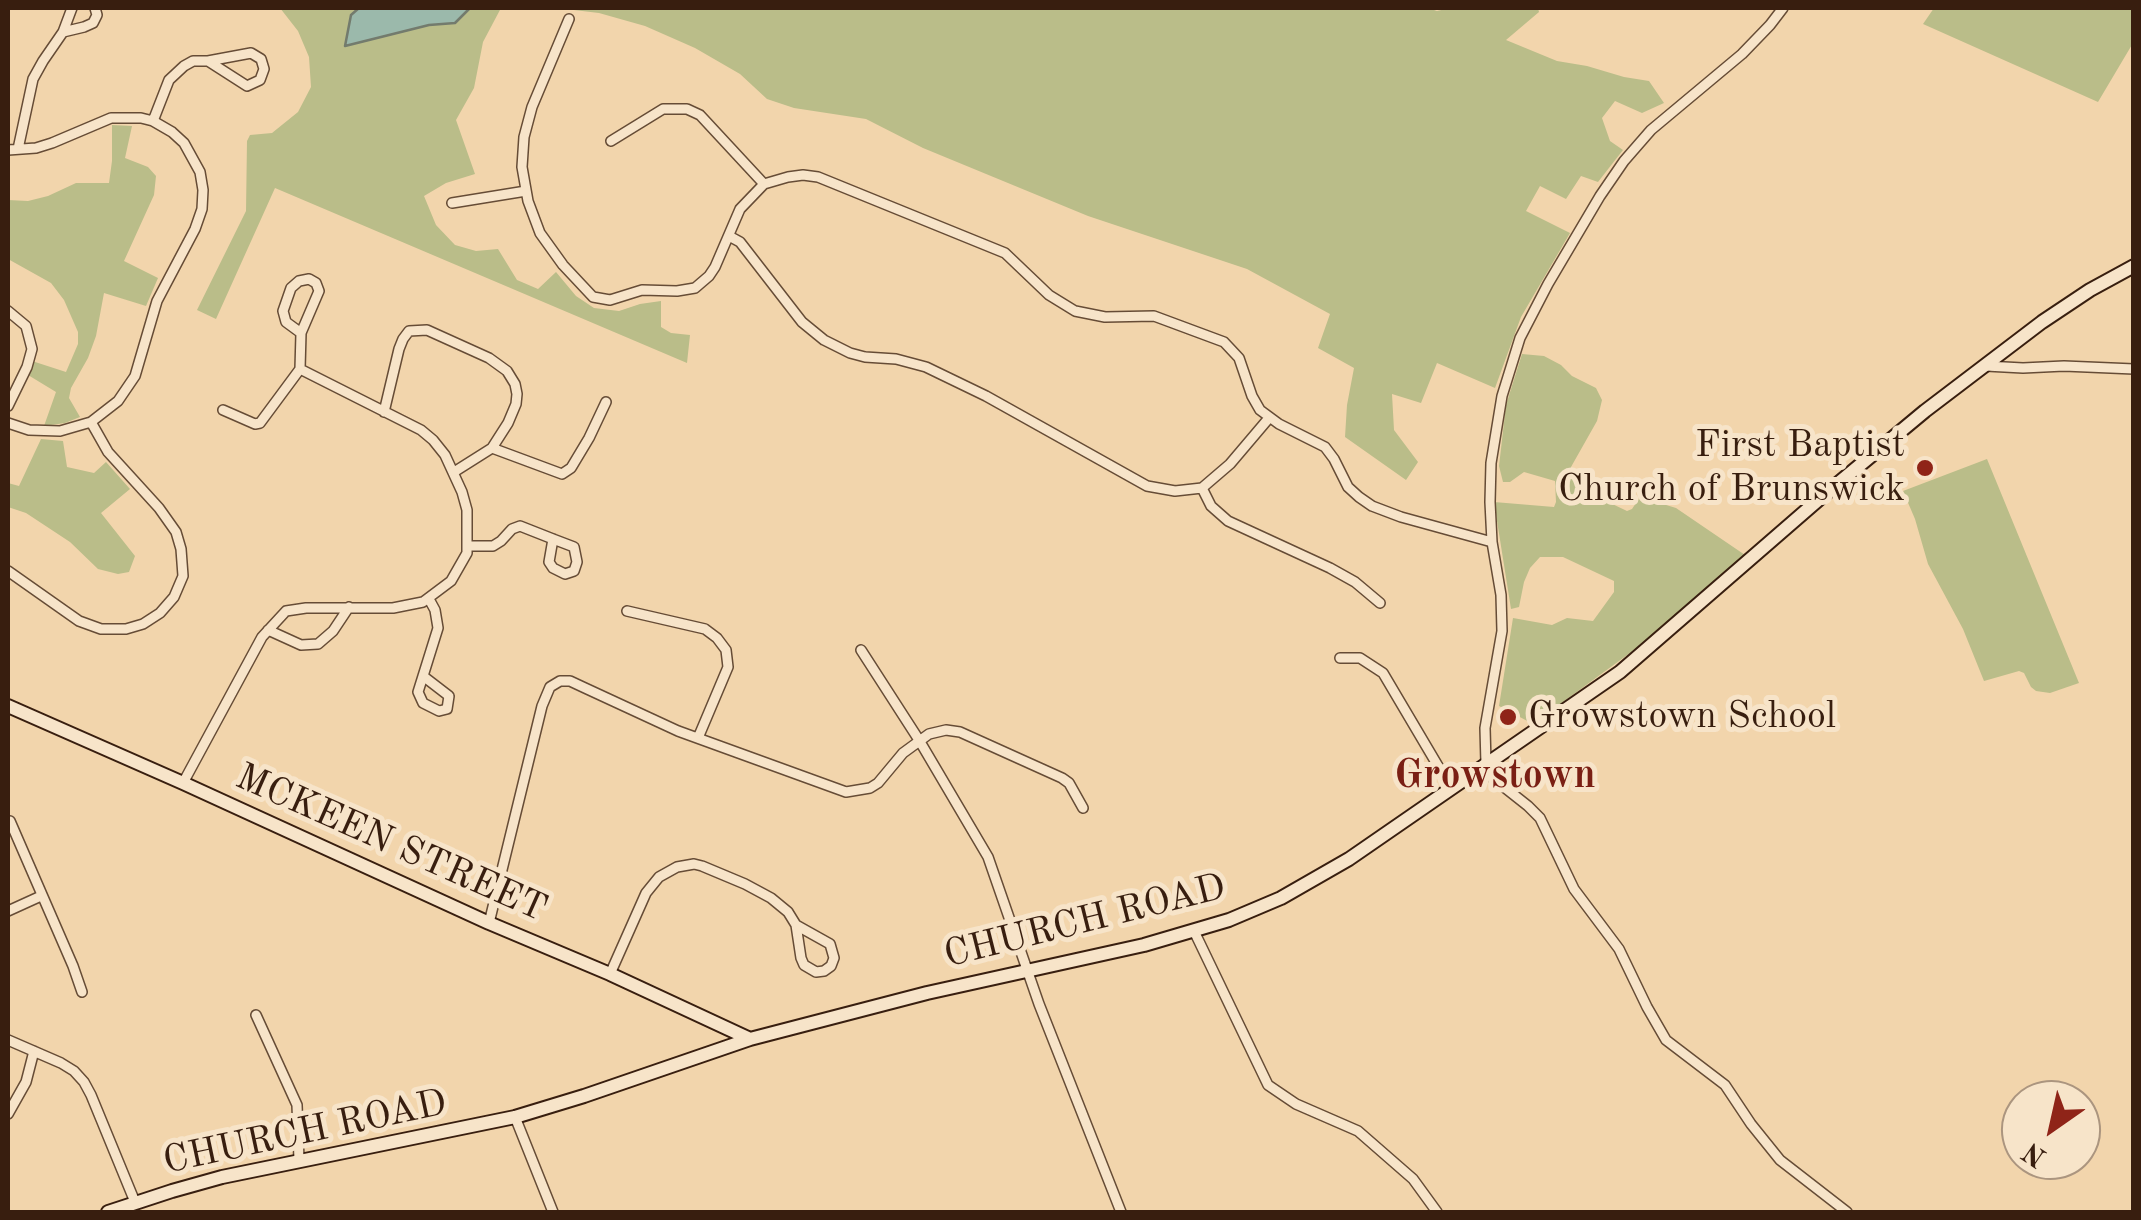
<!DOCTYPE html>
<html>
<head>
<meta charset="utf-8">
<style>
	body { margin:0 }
	#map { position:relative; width:2141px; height:1220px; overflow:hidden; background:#f2d5ac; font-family:"Old Standard TT",serif }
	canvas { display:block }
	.frame { position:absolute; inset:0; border:10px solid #381e0f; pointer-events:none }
	.north { position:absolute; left:2001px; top:1080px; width:100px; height:100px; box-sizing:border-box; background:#f7e4c9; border:2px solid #ab957f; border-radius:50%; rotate:214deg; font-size:28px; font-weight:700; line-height:40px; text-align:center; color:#381e0f }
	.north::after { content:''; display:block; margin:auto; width:35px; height:45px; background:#8f2418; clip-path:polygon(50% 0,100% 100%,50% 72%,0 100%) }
</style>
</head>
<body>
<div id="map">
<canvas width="2141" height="1220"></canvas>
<div class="frame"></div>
<div class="north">N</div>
</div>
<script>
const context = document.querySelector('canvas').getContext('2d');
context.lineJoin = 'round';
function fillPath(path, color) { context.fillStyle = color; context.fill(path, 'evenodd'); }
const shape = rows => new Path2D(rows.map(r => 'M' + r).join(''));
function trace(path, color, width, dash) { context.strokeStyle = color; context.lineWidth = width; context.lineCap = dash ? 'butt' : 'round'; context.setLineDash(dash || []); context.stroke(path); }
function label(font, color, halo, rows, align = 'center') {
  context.font = font + ' "Old Standard TT",serif'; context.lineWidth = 10; context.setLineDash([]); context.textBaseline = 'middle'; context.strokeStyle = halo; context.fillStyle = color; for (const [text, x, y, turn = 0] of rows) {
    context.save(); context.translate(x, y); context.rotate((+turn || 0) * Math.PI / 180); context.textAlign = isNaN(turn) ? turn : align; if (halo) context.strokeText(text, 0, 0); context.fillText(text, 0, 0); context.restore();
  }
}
const green = shape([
	[280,8,501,8,483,42,474,88,456,120,475,174,446,183,424,196,436,225,455,245,476,251,498,249,517,280,538,289,556,272,576,296,594,308,619,311,640,304,661,301,661,327,671,333,690,335,687,363,275,188,216,319,197,310,246,211,247,141,250,135,272,133,298,112,311,87,309,57,298,31],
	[557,8,1428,8,1437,11,1450,8,1538,8,1539,12,1506,40,1557,61,1587,66,1624,77,1649,81,1664,103,1642,113,1615,101,1602,118,1610,141,1623,150,1598,182,1581,176,1566,199,1540,186,1526,211,1570,233,1521,317,1495,388,1437,363,1421,403,1392,394,1394,430,1418,462,1406,480,1345,437,1347,405,1354,368,1318,348,1330,314,1247,269,1088,216,923,148,866,119,794,108,767,99,740,74,695,48,645,26,599,13],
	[1934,8,2133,8,2133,43,2098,102,1923,24],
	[112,125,132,126,125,158,148,167,156,176,154,195,124,261,158,278,146,306,104,293,96,336,88,358,71,388,69,398,80,417,65,423,44,426,56,392,28,375,32,361,66,372,78,344,78,332,64,300,51,283,8,259,8,200,28,201,48,196,76,183,109,183,112,161],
	[1522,354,1544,356,1561,365,1572,376,1596,388,1602,400,1597,421,1571,467,1571,477,1583,490,1627,511,1632,509,1640,497,1676,508,1745,555,1649,639,1533,724,1499,706,1513,618,1552,625,1567,618,1593,621,1614,592,1614,581,1563,557,1540,557,1530,568,1524,582,1519,607,1511,609,1494,502,1554,507,1556,502,1555,481,1524,472,1510,482,1503,482,1499,466,1506,405],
	[41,439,63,441,67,467,94,473,106,462,130,489,101,513,135,556,129,572,118,574,98,569,70,542,26,513,8,507,8,483,19,486],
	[1987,459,2042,593,2079,683,2050,693,2036,691,2031,687,2024,673,2019,671,1984,681,1963,629,1928,564,1915,519,1903,491]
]);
const water = shape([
	[359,8,470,8,455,23,429,25,345,46,351,15,359,8]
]);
const street = shape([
	[569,19,532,107,524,137,522,167,528,201,540,233,563,265,593,297,610,300,642,290,677,291,695,288,709,276,715,267,740,209,764,184,788,177,803,175,818,177,1005,253,1049,295,1075,311,1105,317,1154,316,1224,342,1239,358,1252,396,1260,410,1279,424,1325,447,1334,459,1348,487,1359,497,1372,506,1401,517,1492,542],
	[63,32,84,27,93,23,97,15,95,8],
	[153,121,169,80,184,66,193,61,208,61,251,53,261,59,264,69,260,80,247,86,208,61],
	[611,141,663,109,687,109,700,115,764,184],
	[18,149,33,79,43,61,63,32,72,8],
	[8,150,36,148,52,143,111,118,141,118,153,121,172,132,184,143,200,172,203,190,202,209,195,229,157,301,135,376,118,401,91,422,60,431,29,430,8,423],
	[452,203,526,191],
	[729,236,740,242,802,322,824,340,850,353,865,357,896,359,926,367,986,396,1147,486,1175,491,1202,488,1230,464,1269,418],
	[309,279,316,283,319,291,301,333,286,322,283,311,291,288,299,281,309,279],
	[8,311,26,326,32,349,27,367,8,406],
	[1986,366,2023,368,2064,366,2134,369],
	[223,410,255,424,260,423,300,369],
	[384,412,399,349,403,339,409,331,427,330,489,358,507,371,515,384,517,394,516,404,508,423,492,448,454,472],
	[492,448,562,474,571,468,589,438,606,402],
	[1202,488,1211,506,1228,521,1330,568,1355,582,1380,603],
	[553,539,574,547,577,562,574,571,565,574,553,568,549,562,553,539],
	[468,546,493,546,501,541,512,529,520,526,553,539],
	[8,571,79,621,101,629,126,629,143,624,160,613,174,597,183,576,181,549,176,532,159,508,108,452,91,422],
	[627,611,705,629,717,638,726,650,728,667,698,738],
	[268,630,301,645,318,644,333,631,349,607],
	[861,650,919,740,988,857,1039,1004,1121,1212],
	[1340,658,1360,658,1383,673,1451,788],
	[423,676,449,696,447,709,439,711,423,703,418,692,423,676],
	[423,676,438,628,435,610,429,599],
	[1486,764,1485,728,1502,631,1501,595,1492,542,1490,502,1491,463,1502,396,1520,338,1548,284,1600,196,1624,161,1651,130,1742,54,1770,25,1783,8],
	[1480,768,1528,806,1540,818,1574,889,1619,949,1647,1007,1666,1040,1725,1085,1751,1124,1780,1160,1847,1212],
	[183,783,262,637,286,611,306,608,393,608,423,602,451,581,467,553,467,510,462,492,445,455,433,440,421,430,300,369,301,333],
	[10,821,73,966,82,992],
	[8,911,41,896],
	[489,923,542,706,550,687,560,681,570,681,585,688,678,731,846,792,870,788,878,783,903,753,929,734,946,730,960,732,1062,778,1069,783,1083,808],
	[1194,931,1268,1085,1296,1104,1358,1131,1413,1179,1437,1212],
	[610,974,646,893,659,877,677,867,694,864,702,866,745,884,771,898,788,912,796,925,801,958,804,965,816,972,824,971,831,966,834,958,830,944,796,925],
	[256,1015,297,1105,299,1160],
	[8,1040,61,1063,74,1071,84,1082,91,1095,135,1202],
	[8,1114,26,1082,34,1051],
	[515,1117,553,1212]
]);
const secondary = shape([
	[8,706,183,783,489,923,610,974,750,1039],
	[108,1212,172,1191,222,1177,515,1117,584,1096,750,1039,927,993,1144,945,1229,920,1281,898,1349,859,1620,672,1824,495,1925,411,2042,322,2090,290,2134,266]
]);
const markers = [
	[1925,468,10,"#8f2418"],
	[1508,717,10,"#8f2418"]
];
const poiNames = [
	["First Baptist",1905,446],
	["Church of Brunswick",1905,490],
	["Growstown School",1528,717,"left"]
];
const streetNames = [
	["MCKEEN STREET",391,844,24],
	["CHURCH ROAD",1085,922,-14],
	["CHURCH ROAD",305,1133,-12]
];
const neighbourhoodNames = [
	["Growstown",1495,777]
];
fillPath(green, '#babd89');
fillPath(water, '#9bb9ab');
trace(water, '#737b6d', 2.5);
trace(street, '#664c36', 12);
trace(secondary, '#381e0f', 16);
trace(street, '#f7e4c9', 9);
trace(secondary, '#f7e4c9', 12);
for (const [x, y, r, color] of markers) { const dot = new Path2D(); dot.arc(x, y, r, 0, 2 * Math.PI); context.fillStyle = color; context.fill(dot); trace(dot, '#f7e4c9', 4); }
label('38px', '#381e0f', '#f7e4c9', poiNames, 'right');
label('38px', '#381e0f', '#f7e4c9', streetNames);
label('bold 40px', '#7a1f14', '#f7e4c9', neighbourhoodNames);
</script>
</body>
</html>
